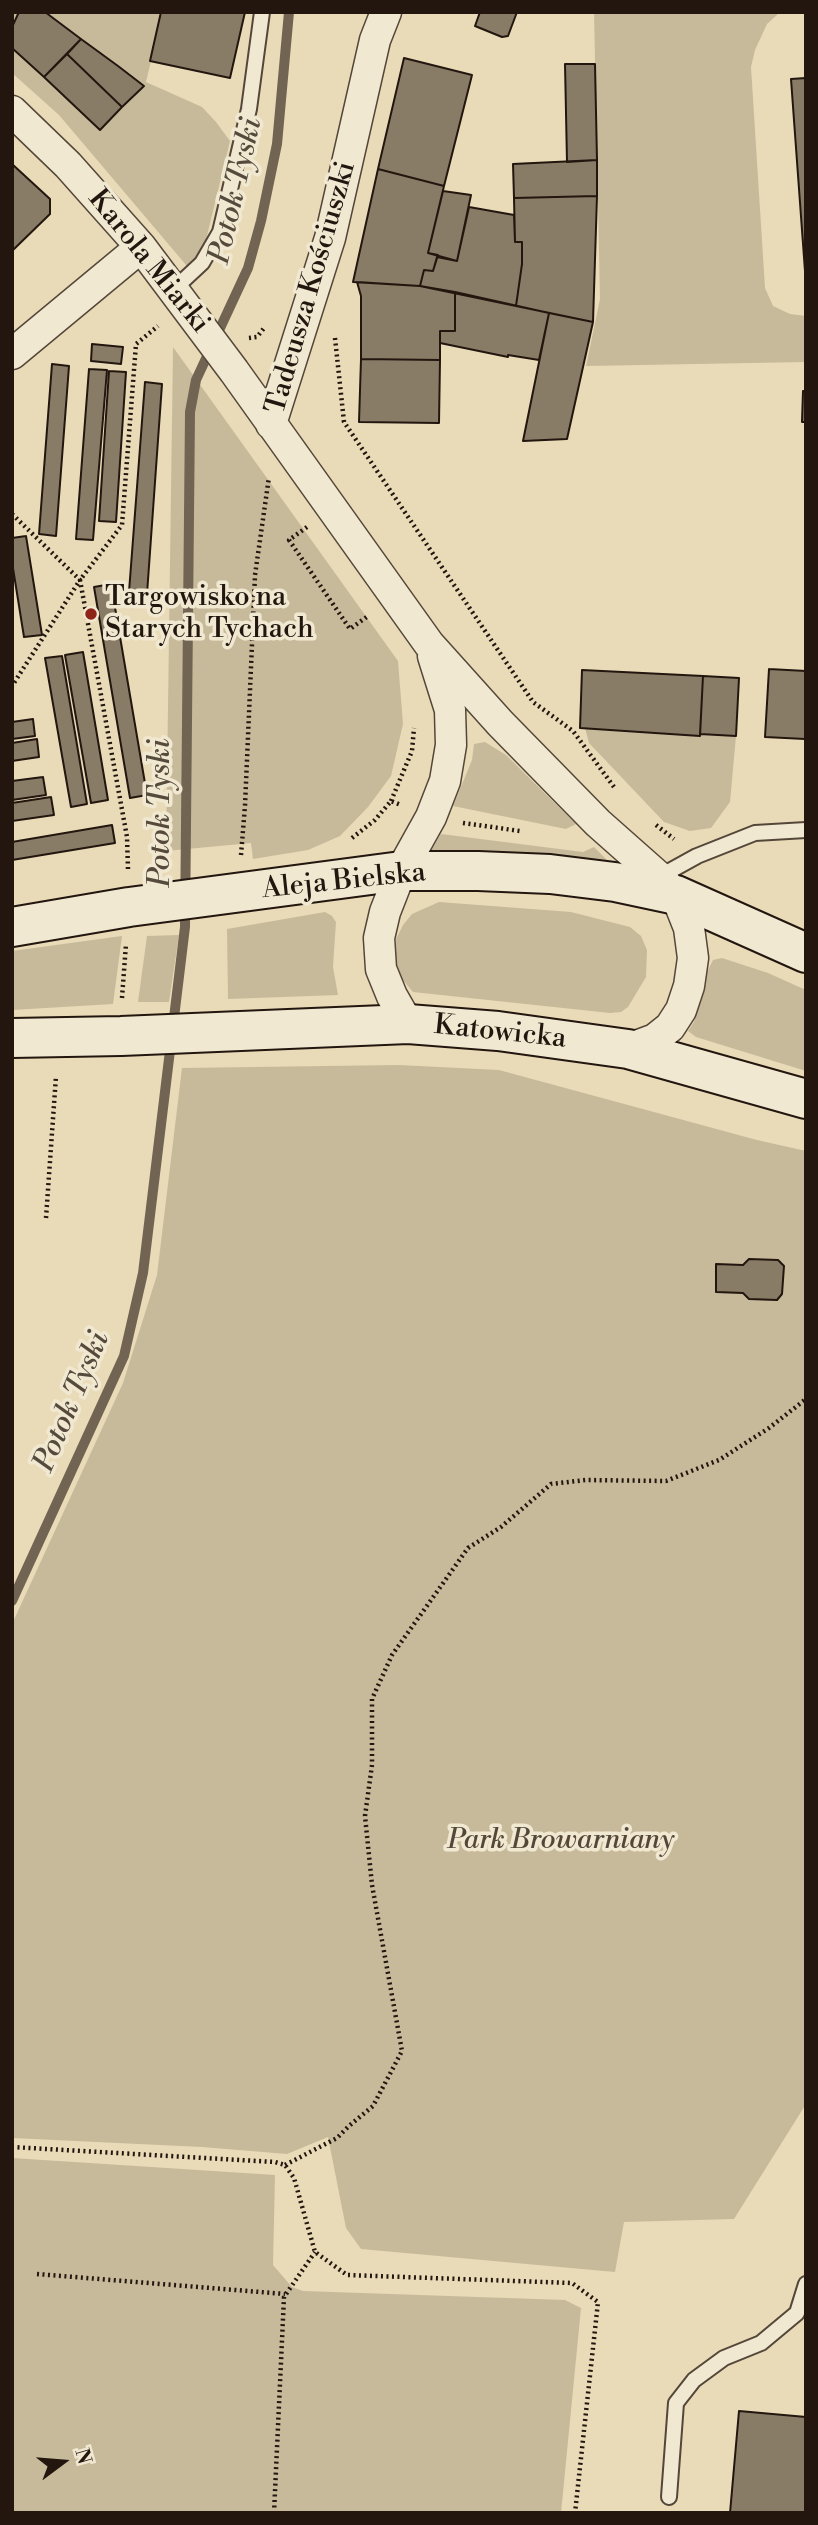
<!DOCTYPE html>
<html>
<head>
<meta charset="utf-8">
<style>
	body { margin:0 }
	#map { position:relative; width:818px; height:2525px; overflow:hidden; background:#e9dbb8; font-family:"Libre Bodoni",serif }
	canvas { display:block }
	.frame { position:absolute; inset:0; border:14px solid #22160f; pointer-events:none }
	.north { position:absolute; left:28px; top:2427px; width:70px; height:70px; -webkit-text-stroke:5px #f1e8d1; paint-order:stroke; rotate:74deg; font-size:19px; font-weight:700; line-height:28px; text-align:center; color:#22160f }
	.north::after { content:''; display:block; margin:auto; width:24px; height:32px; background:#22160f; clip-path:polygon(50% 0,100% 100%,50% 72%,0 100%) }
</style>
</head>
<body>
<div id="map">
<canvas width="818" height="2525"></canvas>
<div class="frame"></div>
<div class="north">N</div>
</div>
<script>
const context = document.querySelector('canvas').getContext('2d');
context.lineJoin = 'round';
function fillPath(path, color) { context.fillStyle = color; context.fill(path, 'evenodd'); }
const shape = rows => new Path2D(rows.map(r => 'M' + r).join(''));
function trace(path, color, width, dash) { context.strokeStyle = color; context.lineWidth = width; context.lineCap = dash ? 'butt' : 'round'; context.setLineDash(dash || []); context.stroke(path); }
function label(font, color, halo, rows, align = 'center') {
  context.font = font + ' "Libre Bodoni",serif'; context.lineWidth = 7; context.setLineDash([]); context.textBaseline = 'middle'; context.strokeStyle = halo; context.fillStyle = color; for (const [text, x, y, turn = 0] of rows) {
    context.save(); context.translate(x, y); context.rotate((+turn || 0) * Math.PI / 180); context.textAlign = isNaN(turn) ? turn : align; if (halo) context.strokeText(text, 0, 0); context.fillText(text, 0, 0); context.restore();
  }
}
const green = shape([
	[12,12,245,12,230,78,151,61,146,82,202,107,216,122,230,141,205,244,192,272,59,115,12,73],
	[594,12,789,12,778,14,767,24,755,50,751,67,765,288,773,306,790,314,806,316,806,362,586,366,600,299],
	[173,347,398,661,403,724,391,776,368,807,340,836,308,850,253,859,251,843,166,851],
	[585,728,736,736,730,802,711,828,690,831,664,822,589,743],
	[485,742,506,755,576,824,566,829,453,806,472,760,474,744],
	[441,834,583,852,594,847,617,870,427,858],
	[439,902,571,912,630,927,641,936,647,950,646,977,628,1007,621,1012,610,1013,413,992,398,974,395,956,396,939,403,925,412,914],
	[325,912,332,916,336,922,333,967,338,995,228,999,227,929],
	[179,935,169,1002,138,1002,147,936],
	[122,936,113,1004,12,1010,12,951],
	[722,958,768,973,806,990,806,1071,696,1037,688,1031,694,1022,708,970,713,960],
	[399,1065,499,1070,757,1140,806,1151,806,2104,734,2219,624,2222,615,2272,361,2249,346,2228,328,2137,287,2154,202,2147,12,2138,12,1624,123,1383,157,1275,182,1068],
	[12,2158,275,2175,273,2265,292,2287,303,2291,565,2300,581,2308,561,2513,12,2513]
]);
const stream = shape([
	[12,1601,124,1356,143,1273,185,927,190,412,196,380,248,268,261,221,277,144,289,12]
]);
const building = shape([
	[19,12,45,12,81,39,44,77,12,48,12,27,19,12],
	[161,12,245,12,230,78,150,61,161,12],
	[480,12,517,12,508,36,502,37,475,26,480,12],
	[81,39,118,66,144,86,122,107,67,54,81,39],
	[67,54,122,107,100,130,44,77,67,54],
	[404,58,472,75,444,186,378,169,404,58],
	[565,64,595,64,597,160,567,162,565,64],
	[806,78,806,285,791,79,806,78],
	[597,160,597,196,514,198,513,164,597,160],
	[12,164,50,199,50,214,12,251,12,164],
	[378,169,444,186,428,253,438,255,433,271,424,270,420,286,353,282,378,169],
	[443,191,471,195,457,261,428,253,443,191],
	[597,196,593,322,516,306,522,264,522,242,515,242,514,198,597,196],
	[469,207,514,215,515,242,522,242,522,264,516,306,420,286,424,270,433,271,437,257,457,261,469,207],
	[357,282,420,286,455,292,455,331,440,331,440,360,361,359,361,296,357,282],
	[455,292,549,313,539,360,508,355,508,357,440,343,440,331,455,331,455,292],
	[549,313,593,322,567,439,523,441,549,313],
	[92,344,123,347,121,364,91,361,92,344],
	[361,359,440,360,439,423,359,422,361,359],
	[52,364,69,366,56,536,39,534,52,364],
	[89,369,107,370,93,540,76,539,89,369],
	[109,371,126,372,116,522,99,521,109,371],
	[145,382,162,384,147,594,129,592,145,382],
	[803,391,806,391,806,426,806,422,802,422,803,391],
	[26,536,42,635,24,637,12,562,12,538,26,536],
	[111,584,147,795,130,798,94,587,111,584],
	[83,652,108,800,91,803,65,655,83,652],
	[62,656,87,804,71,807,45,658,62,656],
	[769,669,806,671,805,739,765,737,769,669],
	[582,670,703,676,700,736,580,728,582,670],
	[703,676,739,678,736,736,700,734,703,676],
	[33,719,35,736,12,739,12,722,33,719],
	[37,739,39,757,12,761,12,743,37,739],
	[43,777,46,795,12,800,12,781,43,777],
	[51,797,54,815,12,821,12,803,51,797],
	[112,825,115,843,12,860,12,842,112,825],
	[749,1259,778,1260,784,1266,782,1294,777,1300,749,1299,743,1293,716,1292,716,1264,743,1265,749,1259],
	[739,2411,806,2417,806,2513,730,2513,739,2411]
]);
const path = shape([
	[249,338,257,337,264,328],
	[335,338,344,422,533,702,573,731,614,787],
	[12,514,80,580,12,686],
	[307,527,289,540,350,629,368,616],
	[391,801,412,751,414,728],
	[463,823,520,831],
	[656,825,674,839],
	[352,838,375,820,391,801,401,805],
	[241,855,245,806,255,575,269,477],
	[128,869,127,837,80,580,122,525,136,344,158,326],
	[122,998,126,944],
	[46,1218,56,1076],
	[12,2147,275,2162,285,2165,294,2178,315,2252,347,2275,572,2283,598,2302,575,2513],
	[285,2165,337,2138,349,2126,373,2106,402,2051,372,1885,365,1816,372,1765,372,1699,392,1655,468,1548,501,1527,551,1484,586,1480,666,1481,719,1460,769,1428,806,1399],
	[37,2274,285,2294],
	[274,2513,284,2297,315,2252]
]);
const lane = shape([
	[173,290,202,263,220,232,249,109,262,12],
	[659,877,697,856,755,833,806,830],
	[669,2497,676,2403,694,2380,724,2358,761,2343,797,2313,806,2284]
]);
const street = shape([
	[12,111,68,165,141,247,234,371,429,644,500,723,598,823,659,877,676,895,689,928,693,958,689,986,681,1010,670,1027,655,1039,628,1049],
	[12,354,141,247],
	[271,424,330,238,375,40,386,12],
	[408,1024,392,996,381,969,379,938,385,912,401,871,431,817,445,781,451,745,450,710,433,656]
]);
const secondary = shape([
	[12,927,129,907,401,871,478,871,550,874,615,882,676,895,806,953],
	[12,1038,121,1036,408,1024,498,1031,628,1049,806,1099]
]);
const markers = [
	[91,614,7,"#8f2418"]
];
const streetNames = [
	["Karola Miarki",148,262,51],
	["Tadeusza Kościuszki",312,288,-74],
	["Aleja Bielska",344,882,-6],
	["Katowicka",500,1033,6]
];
const poiNames = [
	["Targowisko na",105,598],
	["Starych Tychach",105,630]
];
const parkNames = [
	["Park Browarniany",561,1841]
];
const waterNames = [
	["Potok Tyski",237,191,-77],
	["Potok Tyski",162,813,-90],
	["Potok Tyski",73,1402,-67]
];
fillPath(green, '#c7ba9b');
trace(stream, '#716452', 10);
fillPath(building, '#897c67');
trace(building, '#22160f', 2);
trace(lane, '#544739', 18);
trace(street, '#544739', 33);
trace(secondary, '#22160f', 42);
trace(path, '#22160f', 4.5, [2, 3.5]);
trace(lane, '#f1e8d1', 14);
trace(street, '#f1e8d1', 30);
trace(secondary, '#f1e8d1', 38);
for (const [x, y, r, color] of markers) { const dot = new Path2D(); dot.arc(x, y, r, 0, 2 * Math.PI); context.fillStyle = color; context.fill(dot); trace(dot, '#f1e8d1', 2.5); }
label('28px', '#22160f', '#f1e8d1', streetNames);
label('28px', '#22160f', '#f1e8d1', poiNames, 'left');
label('italic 28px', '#544739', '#f1e8d1', parkNames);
label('italic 30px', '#564a3c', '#f1e8d1', waterNames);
</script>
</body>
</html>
